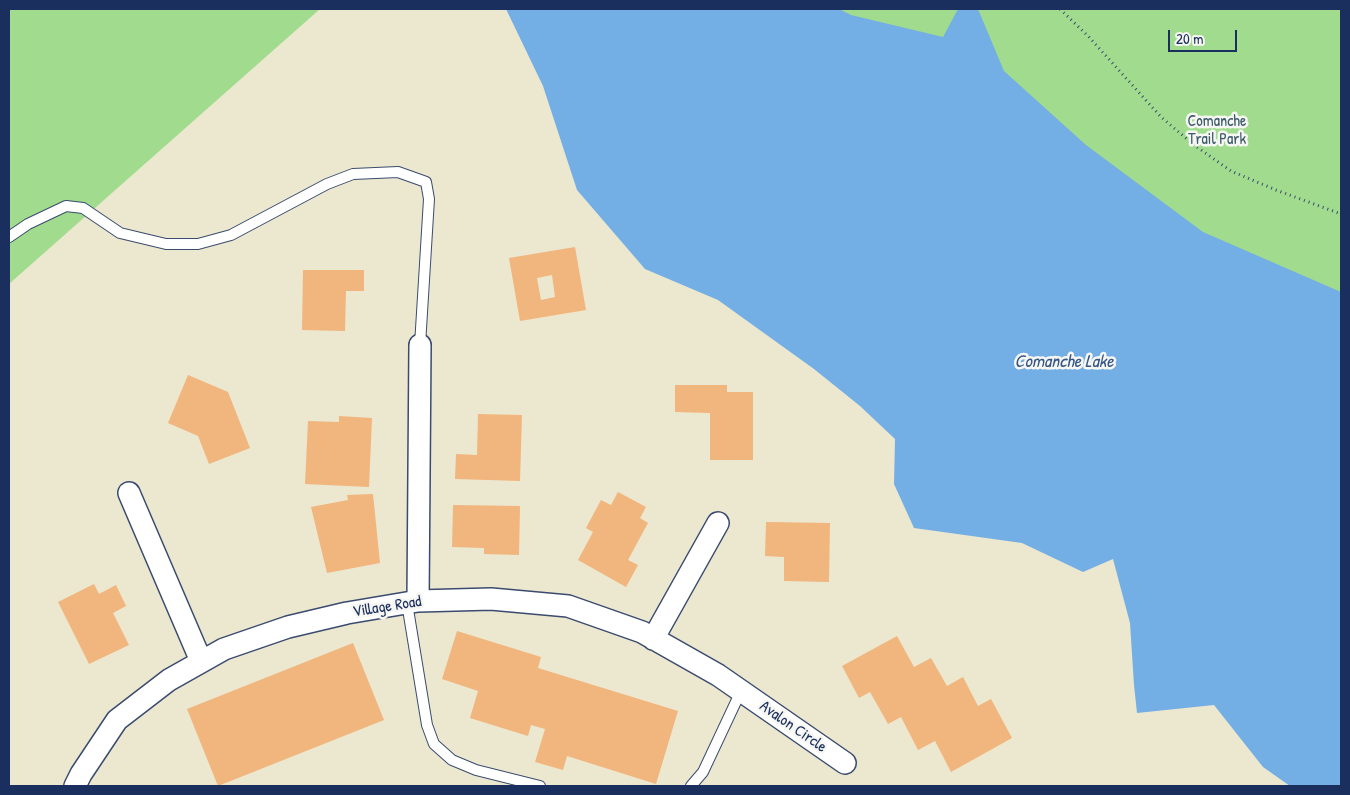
<!DOCTYPE html>
<html>
<head>
<meta charset="utf-8">
<style>
	body { margin:0 }
	#map { position:relative; width:1350px; height:795px; overflow:hidden; background:#ece7cf; font-family:"Patrick Hand",sans-serif }
	canvas { display:block }
	.frame { position:absolute; inset:0; border:10px solid #1b2f5e; pointer-events:none }
	.scale { position:absolute; left:1168px; top:30px; width:69px; height:22px; box-sizing:border-box; border:2px solid #1b2f5e; border-top:0; padding-left:6px; font-size:15px; line-height:18px; white-space:nowrap; color:#1b2f5e; -webkit-text-stroke:4px #f6f6f2; paint-order:stroke }
</style>
</head>
<body>
<div id="map">
<canvas width="1350" height="795"></canvas>
<div class="frame"></div>
<div class="scale">20 m</div>
</div>
<script>
const context = document.querySelector('canvas').getContext('2d');
context.lineJoin = 'round';
function fillPath(path, color) { context.fillStyle = color; context.fill(path, 'evenodd'); }
const shape = rows => new Path2D(rows.map(r => 'M' + r).join(''));
function trace(path, color, width, dash) { context.strokeStyle = color; context.lineWidth = width; context.lineCap = dash ? 'butt' : 'round'; context.setLineDash(dash || []); context.stroke(path); }
function label(font, color, halo, rows, align = 'center') {
  context.font = font + ' "Patrick Hand",sans-serif'; context.lineWidth = 5; context.setLineDash([]); context.textBaseline = 'middle'; context.strokeStyle = halo; context.fillStyle = color; for (const [text, x, y, turn = 0] of rows) {
    context.save(); context.translate(x, y); context.rotate((+turn || 0) * Math.PI / 180); context.textAlign = isNaN(turn) ? turn : align; if (halo) context.strokeText(text, 0, 0); context.fillText(text, 0, 0); context.restore();
  }
}
const green = shape([
	[9,9,320,9,9,284],
	[647,9,1341,9,1341,332]
]);
const water = shape([
	[506,9,839,9,851,15,943,37,958,9,978,9,1004,71,1086,145,1203,232,1341,292,1341,786,1290,786,1263,767,1214,705,1137,713,1134,685,1130,623,1113,559,1083,572,1022,543,914,528,894,484,895,439,860,406,814,369,718,300,645,269,577,190,543,86]
]);
const building = shape([
	[575,247,586,310,520,321,509,258],
	[552,275,555,297,541,300,537,278],
	[303,270,364,270,364,291,346,291,345,331,302,330],
	[188,375,228,392,250,448,209,464,198,436,168,423],
	[675,385,727,385,727,392,753,392,753,460,710,460,710,413,675,412],
	[478,414,522,415,520,481,455,479,456,454,477,455],
	[339,416,372,418,369,487,305,484,308,421,339,422],
	[618,492,646,507,640,518,648,523,628,560,638,565,626,587,578,560,593,532,586,528,601,500,611,505],
	[373,494,380,563,327,573,311,507,348,500,347,495],
	[453,505,520,506,519,555,484,554,484,548,452,547],
	[766,522,830,523,829,582,784,581,784,557,765,556],
	[94,584,99,594,116,585,126,606,113,613,129,645,89,664,58,602],
	[457,631,541,657,538,668,678,711,656,784,567,756,563,770,535,762,545,729,531,725,528,736,470,718,478,691,442,679],
	[897,636,914,667,931,658,947,686,963,677,978,706,991,699,1012,738,951,772,935,741,918,750,901,717,888,724,870,692,859,698,842,666],
	[353,643,384,720,218,786,187,709]
]);
const path = shape([
	[1060,9,1089,37,1161,117,1194,145,1231,171,1276,190,1341,214]
]);
const lane = shape([
	[9,237,28,224,66,206,83,208,120,233,166,244,198,244,231,235,327,184,353,174,398,172,426,182,429,199,420,345],
	[407,603,427,725,434,744,452,760,476,770,540,786],
	[691,786,703,772,741,691]
]);
const street = shape([
	[129,493,201,661],
	[418,601,420,345],
	[653,639,718,523],
	[75,786,81,774,117,720,169,680,224,649,288,627,347,613,418,601,491,599,568,606,642,632,718,675,845,763]
]);
const parkNames = [
	["Comanche",1217,122],
	["Trail Park",1217,140]
];
const streetNames = [
	["Village Road",387,607,-9],
	["Avalon Circle",793,727,35]
];
const waterNames = [
	["Comanche Lake",1064,362]
];
fillPath(green, '#a1dc8e');
fillPath(water, '#73aee4');
fillPath(building, '#f1b57e');
trace(lane, '#3a4b6f', 12);
trace(street, '#3a4b6f', 24);
trace(path, '#3a4b6f', 3, [1, 4]);
trace(lane, '#fff', 10);
trace(street, '#fff', 21);
label('16px', '#3c5a6a', '#f6f6f2', parkNames);
label('16px', '#1b2f5e', '#f6f6f2', streetNames);
label('italic 18px', '#355586', '#f6f6f2', waterNames);
</script>
</body>
</html>
